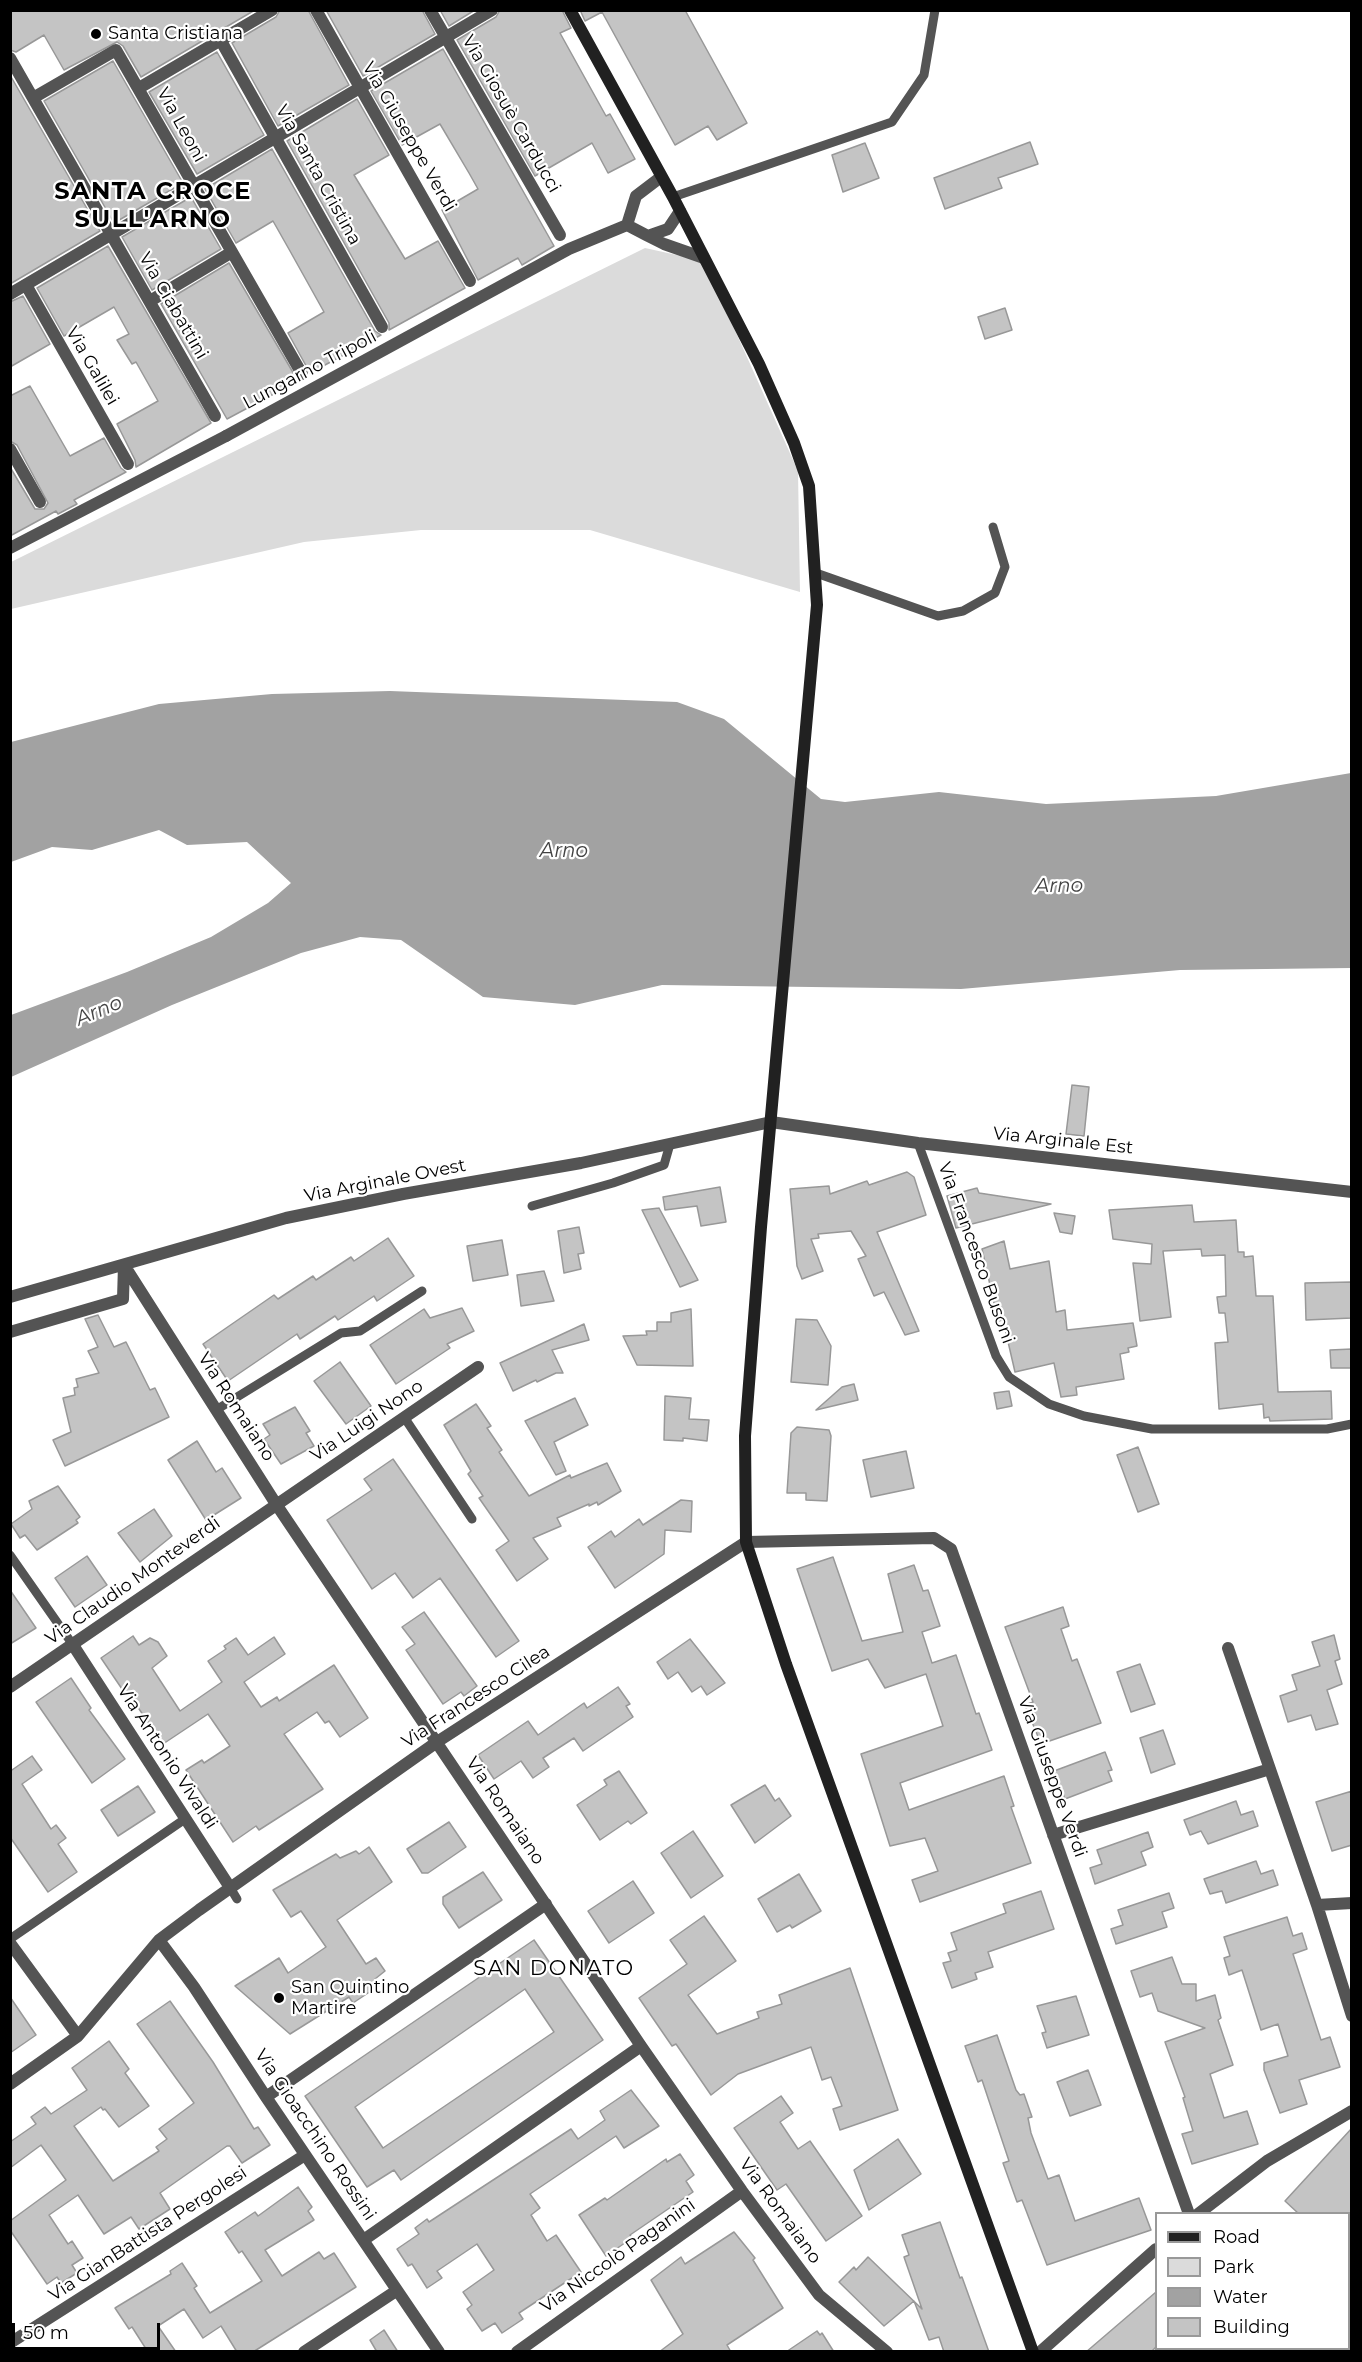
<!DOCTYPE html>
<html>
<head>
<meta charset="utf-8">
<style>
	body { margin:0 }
	#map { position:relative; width:1362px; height:2362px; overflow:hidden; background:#fff; font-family:Montserrat,sans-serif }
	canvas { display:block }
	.frame { position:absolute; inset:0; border:12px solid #000; pointer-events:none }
	.legend { position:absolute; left:1155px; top:2212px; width:195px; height:138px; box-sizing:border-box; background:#fff; border:2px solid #999; margin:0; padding:8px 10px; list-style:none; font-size:18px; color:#000 }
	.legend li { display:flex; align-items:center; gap:12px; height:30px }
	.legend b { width:30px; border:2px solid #999 }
	.scale { position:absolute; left:12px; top:2323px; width:148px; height:27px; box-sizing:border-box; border:3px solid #000; border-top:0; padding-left:8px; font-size:18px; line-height:21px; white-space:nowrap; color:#000; -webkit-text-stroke:4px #fff; paint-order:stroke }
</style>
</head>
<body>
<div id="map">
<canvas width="1362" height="2362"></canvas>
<div class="frame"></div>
<ul class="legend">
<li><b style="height:8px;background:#212121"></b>Road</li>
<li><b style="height:16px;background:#dbdbdb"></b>Park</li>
<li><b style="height:16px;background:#a2a2a2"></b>Water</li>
<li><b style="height:16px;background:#c4c4c4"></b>Building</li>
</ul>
<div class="scale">50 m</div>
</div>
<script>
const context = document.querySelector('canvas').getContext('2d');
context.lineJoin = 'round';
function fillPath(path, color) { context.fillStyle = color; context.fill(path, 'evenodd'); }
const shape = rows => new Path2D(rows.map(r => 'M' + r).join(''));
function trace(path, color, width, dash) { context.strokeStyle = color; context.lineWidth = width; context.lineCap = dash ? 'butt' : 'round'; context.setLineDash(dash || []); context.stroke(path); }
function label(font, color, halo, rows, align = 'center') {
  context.font = font + ' Montserrat,sans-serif'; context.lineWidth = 4.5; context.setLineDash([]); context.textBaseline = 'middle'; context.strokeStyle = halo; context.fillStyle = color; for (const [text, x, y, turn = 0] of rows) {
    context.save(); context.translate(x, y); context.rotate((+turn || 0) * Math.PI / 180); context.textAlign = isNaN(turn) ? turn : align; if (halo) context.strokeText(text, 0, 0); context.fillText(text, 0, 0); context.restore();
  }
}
const green = shape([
	[645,248,704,261,798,471,800,592,590,530,421,530,304,542,11,609,11,562]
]);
const water = shape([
	[390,691,677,702,724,719,821,799,845,802,939,792,1046,804,1216,796,1351,773,1351,968,1180,970,961,989,662,985,575,1005,483,997,401,940,360,937,301,953,172,1005,11,1077,11,1015,127,972,211,937,268,903,291,883,247,842,187,845,159,830,92,850,52,847,11,862,11,742,159,704,272,694]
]);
const building = shape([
	[10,10,255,10,141,77,123,46,117,42,64,70,44,35,16,52,10,50,10,10],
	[280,10,308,10,349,85,278,126,232,43,276,17,280,10],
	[326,10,422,10,435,34,363,76,326,10],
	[440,10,475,10,449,26,440,10],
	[500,10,562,10,571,28,560,33,606,116,610,114,635,159,608,173,592,143,535,176,457,40,496,17,500,10],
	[580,10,685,10,747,123,717,140,708,126,675,145,602,12,585,21,580,10],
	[443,49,554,246,522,265,518,258,478,280,442,210,478,189,469,173,440,124,402,145,371,91,443,49],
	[217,52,264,135,197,174,149,92,217,52],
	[113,61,183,183,114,223,44,101,113,61],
	[10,75,100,231,10,284,10,75],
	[357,99,389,155,354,175,405,259,438,241,465,288,389,330,389,323,287,141,357,99],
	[1030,142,1038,164,998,178,1002,188,945,209,934,178,1030,142],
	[865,143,879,178,843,192,832,155,865,143],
	[272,149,375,331,381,335,310,373,288,333,324,312,290,251,273,221,236,243,205,189,272,149],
	[191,197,221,249,152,290,122,237,191,197],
	[108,246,211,423,136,467,135,460,117,424,158,401,136,362,132,364,117,340,129,334,114,307,64,336,37,288,108,246],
	[229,263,298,381,227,419,161,304,229,263],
	[23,296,50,344,10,367,10,302,23,296],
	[1005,308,1012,330,985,339,978,317,1005,308],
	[30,386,70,456,104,438,121,468,126,472,74,500,77,504,58,514,56,511,10,536,10,467,35,509,44,509,48,503,17,445,10,441,10,396,30,386],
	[1072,1085,1089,1087,1084,1136,1066,1134,1072,1085],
	[907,1172,914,1177,926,1215,877,1232,919,1331,905,1335,884,1292,874,1296,858,1259,866,1256,851,1231,818,1234,819,1238,811,1239,823,1271,802,1279,797,1266,790,1189,829,1186,830,1194,867,1181,869,1185,907,1172],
	[720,1187,726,1222,701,1226,697,1206,665,1210,663,1197,720,1187],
	[977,1188,979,1193,1051,1204,956,1228,947,1196,977,1188],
	[1192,1205,1194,1222,1236,1220,1238,1252,1244,1252,1244,1257,1253,1256,1256,1296,1273,1296,1278,1392,1331,1391,1332,1419,1270,1421,1269,1417,1264,1418,1263,1404,1219,1409,1215,1343,1228,1342,1225,1313,1219,1313,1217,1297,1226,1296,1225,1255,1202,1256,1201,1249,1163,1251,1171,1317,1140,1321,1133,1263,1151,1264,1152,1244,1113,1239,1109,1210,1192,1205],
	[659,1208,698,1280,680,1287,642,1210,659,1208],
	[1054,1213,1075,1216,1072,1234,1060,1232,1054,1213],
	[579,1227,584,1253,578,1254,581,1269,564,1273,558,1231,579,1227],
	[388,1238,414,1276,377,1301,374,1296,338,1320,335,1316,300,1339,297,1334,228,1381,203,1344,274,1295,278,1299,313,1276,316,1280,351,1257,354,1261,388,1238],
	[502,1240,508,1275,473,1281,467,1246,502,1240],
	[1004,1241,1010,1269,1049,1261,1056,1312,1065,1310,1067,1330,1133,1323,1137,1346,1128,1348,1129,1352,1120,1354,1124,1379,1076,1387,1077,1395,1061,1397,1054,1363,1015,1372,1003,1320,998,1321,982,1249,1004,1241],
	[544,1271,554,1301,521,1306,517,1275,544,1271],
	[1352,1282,1352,1318,1306,1320,1305,1283,1352,1282],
	[462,1308,474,1331,447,1344,450,1348,396,1384,370,1345,424,1309,430,1318,462,1308],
	[691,1309,693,1366,637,1365,623,1336,647,1335,646,1331,657,1331,657,1322,671,1322,671,1313,691,1309],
	[98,1315,114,1347,126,1342,150,1390,155,1388,169,1417,65,1466,53,1440,71,1432,63,1398,75,1395,74,1388,78,1387,76,1379,99,1373,88,1351,98,1347,85,1319,98,1315],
	[796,1319,817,1320,831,1346,828,1385,791,1382,796,1319],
	[584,1324,589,1340,552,1350,563,1373,556,1373,537,1382,536,1380,513,1391,500,1363,584,1324],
	[1352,1349,1352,1368,1331,1368,1330,1350,1352,1349],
	[340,1362,371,1406,346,1424,314,1381,340,1362],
	[854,1384,858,1400,816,1410,842,1387,854,1384],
	[1009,1391,1012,1406,997,1409,994,1393,1009,1391],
	[665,1396,691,1398,689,1419,709,1420,707,1441,683,1438,683,1441,664,1440,665,1396],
	[575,1398,588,1425,554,1442,566,1471,556,1475,525,1421,575,1398],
	[476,1404,491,1426,487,1428,502,1450,499,1452,529,1496,570,1475,571,1478,607,1463,621,1491,598,1505,597,1502,589,1506,589,1504,557,1518,561,1526,533,1538,548,1559,517,1581,496,1550,509,1541,479,1498,483,1496,468,1474,471,1471,444,1425,476,1404],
	[295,1407,310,1431,306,1433,314,1446,281,1464,264,1439,270,1435,263,1424,295,1407],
	[797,1427,829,1430,831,1436,827,1501,806,1500,806,1493,787,1493,791,1433,797,1427],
	[197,1441,216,1472,222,1468,241,1498,206,1520,168,1460,197,1441],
	[1138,1447,1159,1504,1138,1512,1117,1455,1138,1447],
	[906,1451,914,1488,871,1497,863,1460,906,1451],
	[393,1459,519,1641,496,1657,440,1578,413,1598,395,1573,372,1589,327,1520,372,1490,364,1479,393,1459],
	[58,1486,80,1517,76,1520,78,1523,37,1550,25,1535,20,1538,11,1524,32,1509,29,1501,58,1486],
	[681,1500,692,1501,691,1532,665,1530,664,1554,615,1588,588,1547,611,1531,615,1537,639,1519,643,1525,681,1500],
	[154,1509,172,1536,140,1562,118,1533,154,1509],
	[87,1556,107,1585,75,1607,55,1578,87,1556],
	[833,1557,862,1641,903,1632,888,1574,914,1565,923,1591,928,1590,940,1626,922,1632,932,1663,956,1655,976,1714,979,1713,992,1750,900,1783,909,1810,1004,1776,1014,1806,1011,1807,1031,1863,920,1902,912,1880,938,1871,925,1838,890,1846,861,1754,943,1726,926,1674,885,1688,868,1659,832,1671,797,1569,833,1557],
	[10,1590,36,1628,10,1644,10,1590],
	[1063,1607,1069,1626,1061,1629,1072,1661,1077,1659,1101,1723,1041,1744,1025,1705,1033,1702,1005,1627,1063,1607],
	[424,1612,477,1686,464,1696,461,1692,443,1704,406,1650,415,1644,402,1627,424,1612],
	[1334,1635,1340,1659,1335,1661,1342,1684,1327,1690,1338,1724,1316,1730,1311,1715,1288,1722,1280,1696,1297,1690,1292,1675,1320,1666,1312,1642,1334,1635],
	[133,1636,139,1645,150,1638,158,1642,167,1656,152,1668,180,1711,222,1682,208,1661,226,1649,224,1646,236,1638,248,1655,274,1637,285,1654,244,1682,261,1707,277,1697,279,1701,334,1665,368,1718,340,1737,329,1721,325,1723,317,1712,284,1734,323,1789,259,1830,256,1826,233,1842,186,1770,202,1760,204,1763,230,1746,208,1714,163,1744,124,1687,122,1689,101,1658,133,1636],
	[690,1639,725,1683,707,1695,701,1686,692,1692,678,1672,668,1679,657,1662,690,1639],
	[1140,1664,1155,1704,1131,1712,1117,1672,1140,1664],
	[71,1678,91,1708,89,1710,125,1759,92,1783,36,1702,71,1678],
	[618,1687,630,1704,626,1706,633,1717,583,1751,574,1738,543,1758,549,1767,533,1778,521,1761,494,1779,478,1755,528,1721,538,1735,584,1703,587,1708,618,1687],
	[1163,1730,1175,1764,1151,1773,1140,1738,1163,1730],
	[1105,1752,1112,1770,1108,1771,1112,1781,1065,1799,1054,1771,1105,1752],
	[32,1756,42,1770,22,1784,51,1829,56,1825,66,1838,58,1844,77,1872,48,1892,10,1837,10,1767,12,1770,32,1756],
	[619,1771,647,1813,631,1824,628,1821,600,1840,577,1805,607,1785,604,1780,619,1771],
	[765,1785,775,1801,779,1798,791,1816,755,1843,731,1805,765,1785],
	[138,1786,155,1812,118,1836,101,1810,138,1786],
	[1352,1791,1352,1845,1332,1851,1316,1802,1352,1791],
	[1236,1801,1241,1815,1253,1811,1258,1826,1208,1844,1201,1831,1190,1835,1184,1820,1236,1801],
	[449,1822,466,1847,428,1873,422,1873,407,1849,449,1822],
	[693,1831,723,1876,691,1898,661,1853,693,1831],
	[1148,1832,1153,1847,1141,1852,1146,1865,1095,1884,1090,1868,1102,1864,1097,1850,1148,1832],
	[369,1847,392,1882,337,1920,366,1964,376,1958,385,1971,375,1979,380,1985,353,2003,349,1997,290,2034,235,1986,279,1958,288,1973,326,1947,301,1911,291,1917,273,1890,336,1854,340,1858,356,1851,359,1854,369,1847],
	[1256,1861,1261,1874,1273,1870,1278,1885,1226,1903,1222,1891,1210,1894,1204,1879,1256,1861],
	[483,1872,502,1900,459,1928,443,1904,443,1897,483,1872],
	[799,1874,821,1911,792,1928,790,1925,777,1932,758,1899,799,1874],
	[633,1881,654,1913,609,1943,588,1911,633,1881],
	[1041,1891,1054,1929,988,1952,993,1967,975,1973,977,1979,952,1988,943,1963,951,1961,948,1953,957,1950,951,1933,1006,1913,1003,1904,1041,1891],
	[1169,1893,1174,1908,1162,1912,1167,1927,1116,1944,1111,1929,1123,1925,1118,1910,1169,1893],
	[704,1916,736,1961,688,1995,717,2034,759,2018,757,2012,782,2004,779,1995,850,1968,898,2110,840,2130,833,2109,842,2106,831,2077,822,2080,811,2047,738,2074,711,2095,676,2044,672,2046,639,1998,687,1964,670,1940,704,1916],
	[1287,1917,1293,1936,1302,1933,1307,1949,1293,1954,1321,2040,1330,2037,1340,2067,1299,2080,1307,2104,1280,2113,1264,2070,1264,2063,1288,2056,1278,2024,1261,2030,1242,1970,1229,1975,1224,1958,1230,1956,1224,1937,1287,1917],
	[534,1940,603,2040,401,2180,394,2170,367,2187,305,2096,534,1940],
	[525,1989,554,2032,383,2148,355,2107,525,1989],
	[1172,1957,1182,1984,1196,1984,1196,2001,1215,1995,1221,2018,1218,2020,1233,2065,1210,2074,1224,2118,1247,2111,1258,2144,1192,2164,1182,2134,1193,2131,1183,2098,1185,2097,1165,2042,1205,2028,1158,2011,1152,1993,1140,1997,1131,1971,1172,1957],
	[1076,1996,1089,2035,1047,2048,1042,2033,1046,2032,1037,2006,1076,1996],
	[10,1997,36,2035,10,2053,10,1997],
	[170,2001,213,2062,254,2129,258,2127,270,2145,242,2163,230,2146,227,2146,160,2193,170,2209,139,2229,131,2217,104,2234,78,2195,49,2215,68,2244,72,2241,83,2258,72,2265,77,2273,61,2283,57,2277,47,2284,10,2230,10,2221,66,2180,41,2145,10,2168,10,2142,36,2124,31,2117,45,2107,51,2114,87,2090,72,2068,109,2041,129,2069,125,2073,149,2106,119,2127,105,2109,103,2110,101,2107,74,2126,113,2181,159,2151,156,2147,167,2139,159,2129,194,2103,137,2024,170,2001],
	[997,2035,1016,2090,1020,2095,1024,2094,1032,2117,1028,2118,1031,2133,1048,2179,1059,2175,1075,2221,1139,2198,1151,2230,1047,2265,1022,2200,1017,2202,1003,2163,1009,2161,982,2080,978,2082,965,2046,997,2035],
	[1088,2070,1101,2105,1070,2116,1057,2082,1088,2070],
	[631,2090,659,2126,624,2148,616,2136,530,2194,540,2208,531,2215,547,2241,556,2235,581,2272,519,2313,523,2319,502,2333,495,2323,482,2331,467,2309,472,2305,463,2292,494,2270,477,2244,437,2271,442,2278,427,2288,412,2264,408,2266,397,2249,419,2234,415,2228,427,2219,429,2222,571,2129,578,2139,605,2120,600,2111,631,2090],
	[781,2096,793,2113,780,2122,798,2149,810,2141,862,2216,826,2241,786,2184,777,2190,734,2128,781,2096],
	[1352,2128,1352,2214,1299,2214,1285,2201,1352,2128],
	[898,2139,921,2174,869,2210,854,2170,898,2139],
	[680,2154,694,2175,686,2181,693,2192,630,2235,632,2238,606,2256,579,2215,605,2198,607,2200,666,2159,667,2162,680,2154],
	[298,2187,312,2207,308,2211,314,2220,265,2250,282,2276,319,2252,324,2259,334,2253,356,2287,253,2352,237,2352,221,2326,203,2338,184,2309,158,2326,176,2352,148,2352,132,2327,129,2329,115,2308,171,2274,170,2271,182,2263,197,2286,194,2288,210,2313,262,2281,242,2251,239,2253,225,2232,255,2212,258,2216,298,2187],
	[940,2222,960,2278,962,2277,989,2352,944,2352,939,2337,929,2340,914,2301,884,2326,839,2282,854,2267,856,2270,868,2257,922,2309,904,2257,909,2255,902,2235,940,2222],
	[734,2232,755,2258,753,2260,783,2308,727,2345,731,2352,659,2352,683,2334,651,2280,681,2257,685,2264,734,2232],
	[1156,2292,1156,2347,1151,2352,1086,2352,1156,2292],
	[384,2330,398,2352,377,2352,370,2340,384,2330],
	[817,2331,820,2335,822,2333,834,2352,786,2352,817,2331]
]);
const service = shape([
	[673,197,892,122,924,75,935,10],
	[816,573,938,616,963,611,995,593,1005,567,993,527],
	[918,1143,996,1356,1009,1377,1049,1404,1084,1416,1152,1429,1327,1429,1352,1424],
	[532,1206,613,1183,664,1165,670,1144],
	[216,1410,341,1333,360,1331,422,1291],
	[404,1417,472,1519],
	[10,1555,73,1645],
	[231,1889,237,1899],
	[10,1939,185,1819]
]);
const pedestrian = shape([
	[430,10,560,235],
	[139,88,272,10],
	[10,294,492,10],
	[10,548,226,436]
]);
const minor = shape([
	[316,10,470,281],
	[221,41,382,327],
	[10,58,215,416],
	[33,98,116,50,302,374],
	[627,225,648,236,668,229,680,211],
	[627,225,636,196,661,177],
	[648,236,664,244,704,258],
	[26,285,128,464],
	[150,301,232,252],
	[226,436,569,249,627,225],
	[10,449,40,502],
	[124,1265,276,1504,641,2046,742,2191,819,2295,887,2352],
	[10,1297,286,1218,403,1194,581,1163,771,1122,918,1143,1352,1192],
	[10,1332,123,1299,124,1265],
	[73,1645,231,1889],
	[1228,1648,1317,1905,1352,2016],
	[10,1687,478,1367],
	[1053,1835,1270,1769],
	[1317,1905,1352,1903],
	[159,1940,194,1987,266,2097,439,2352],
	[10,1943,78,2036],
	[10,2084,78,2036,159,1940,199,1910,437,1742,746,1542,934,1538,951,1549,1189,2214],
	[266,2097,546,1904],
	[1198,2214,1267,2161,1352,2111],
	[365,2239,641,2046],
	[10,2343,305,2155],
	[304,2352,396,2291],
	[517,2352,742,2191],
	[1040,2352,1156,2249]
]);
const secondary = shape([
	[570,10,673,197,759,364,794,443,809,486,817,605,761,1227,745,1436,746,1542,786,1664,1033,2352]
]);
const markers = [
	[96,34,6,"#000"],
	[279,1998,6,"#000"]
];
const poiNames = [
	["Santa Cristiana",108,34],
	["San Quintino",291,1988],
	["Martire",291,2009]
];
const streetNames = [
	["Via Giosuè Carducci",511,114,60],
	["Via Leoni",181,125,61],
	["Via Giuseppe Verdi",409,137,60],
	["Via Santa Cristina",318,175,61],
	["Via Ciabattini",173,306,60],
	["Via Galilei",92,366,60],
	["Lungarno Tripoli",310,370,-28],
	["Via Arginale Est",1063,1141,6],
	["Via Arginale Ovest",385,1181,-11],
	["Via Francesco Busoni",976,1253,70],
	["Via Romaiano",236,1407,57],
	["Via Luigi Nono",367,1421,-34],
	["Via Claudio Monteverdi",133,1581,-35],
	["Via Francesco Cilea",476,1697,-33],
	["Via Antonio Vivaldi",167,1757,57],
	["Via Giuseppe Verdi",1052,1777,70],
	["Via Romaiano",505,1811,56],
	["Via Gioacchino Rossini",315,2135,56],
	["Via Romaiano",780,2211,54],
	["Via GianBattista Pergolesi",148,2234,-33],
	["Via Niccolò Paganini",618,2256,-35]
];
const waterNames = [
	["Arno",564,851],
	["Arno",1059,886,-1],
	["Arno",99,1011,-23]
];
const quarterNames = [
	["SAN DONATO",554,1969]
];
const districtNames = [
	["SANTA CROCE",153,192],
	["SULL'ARNO",153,220]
];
fillPath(green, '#dbdbdb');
fillPath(water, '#a2a2a2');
fillPath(building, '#c4c4c4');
trace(building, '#989898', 1.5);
trace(service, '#545454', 9);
trace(pedestrian, '#545454', 12);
trace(minor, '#545454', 12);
trace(secondary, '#212121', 12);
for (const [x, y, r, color] of markers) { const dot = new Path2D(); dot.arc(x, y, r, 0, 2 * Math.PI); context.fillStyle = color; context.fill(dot); trace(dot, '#fff', 2); }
label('18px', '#000', '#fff', poiNames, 'left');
label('18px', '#000', '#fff', streetNames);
label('italic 20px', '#434343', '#fff', waterNames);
context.letterSpacing = '1.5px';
label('21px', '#000', '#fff', quarterNames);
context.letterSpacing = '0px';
context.letterSpacing = '1.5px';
label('bold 24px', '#000', '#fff', districtNames);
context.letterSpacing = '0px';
</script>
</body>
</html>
